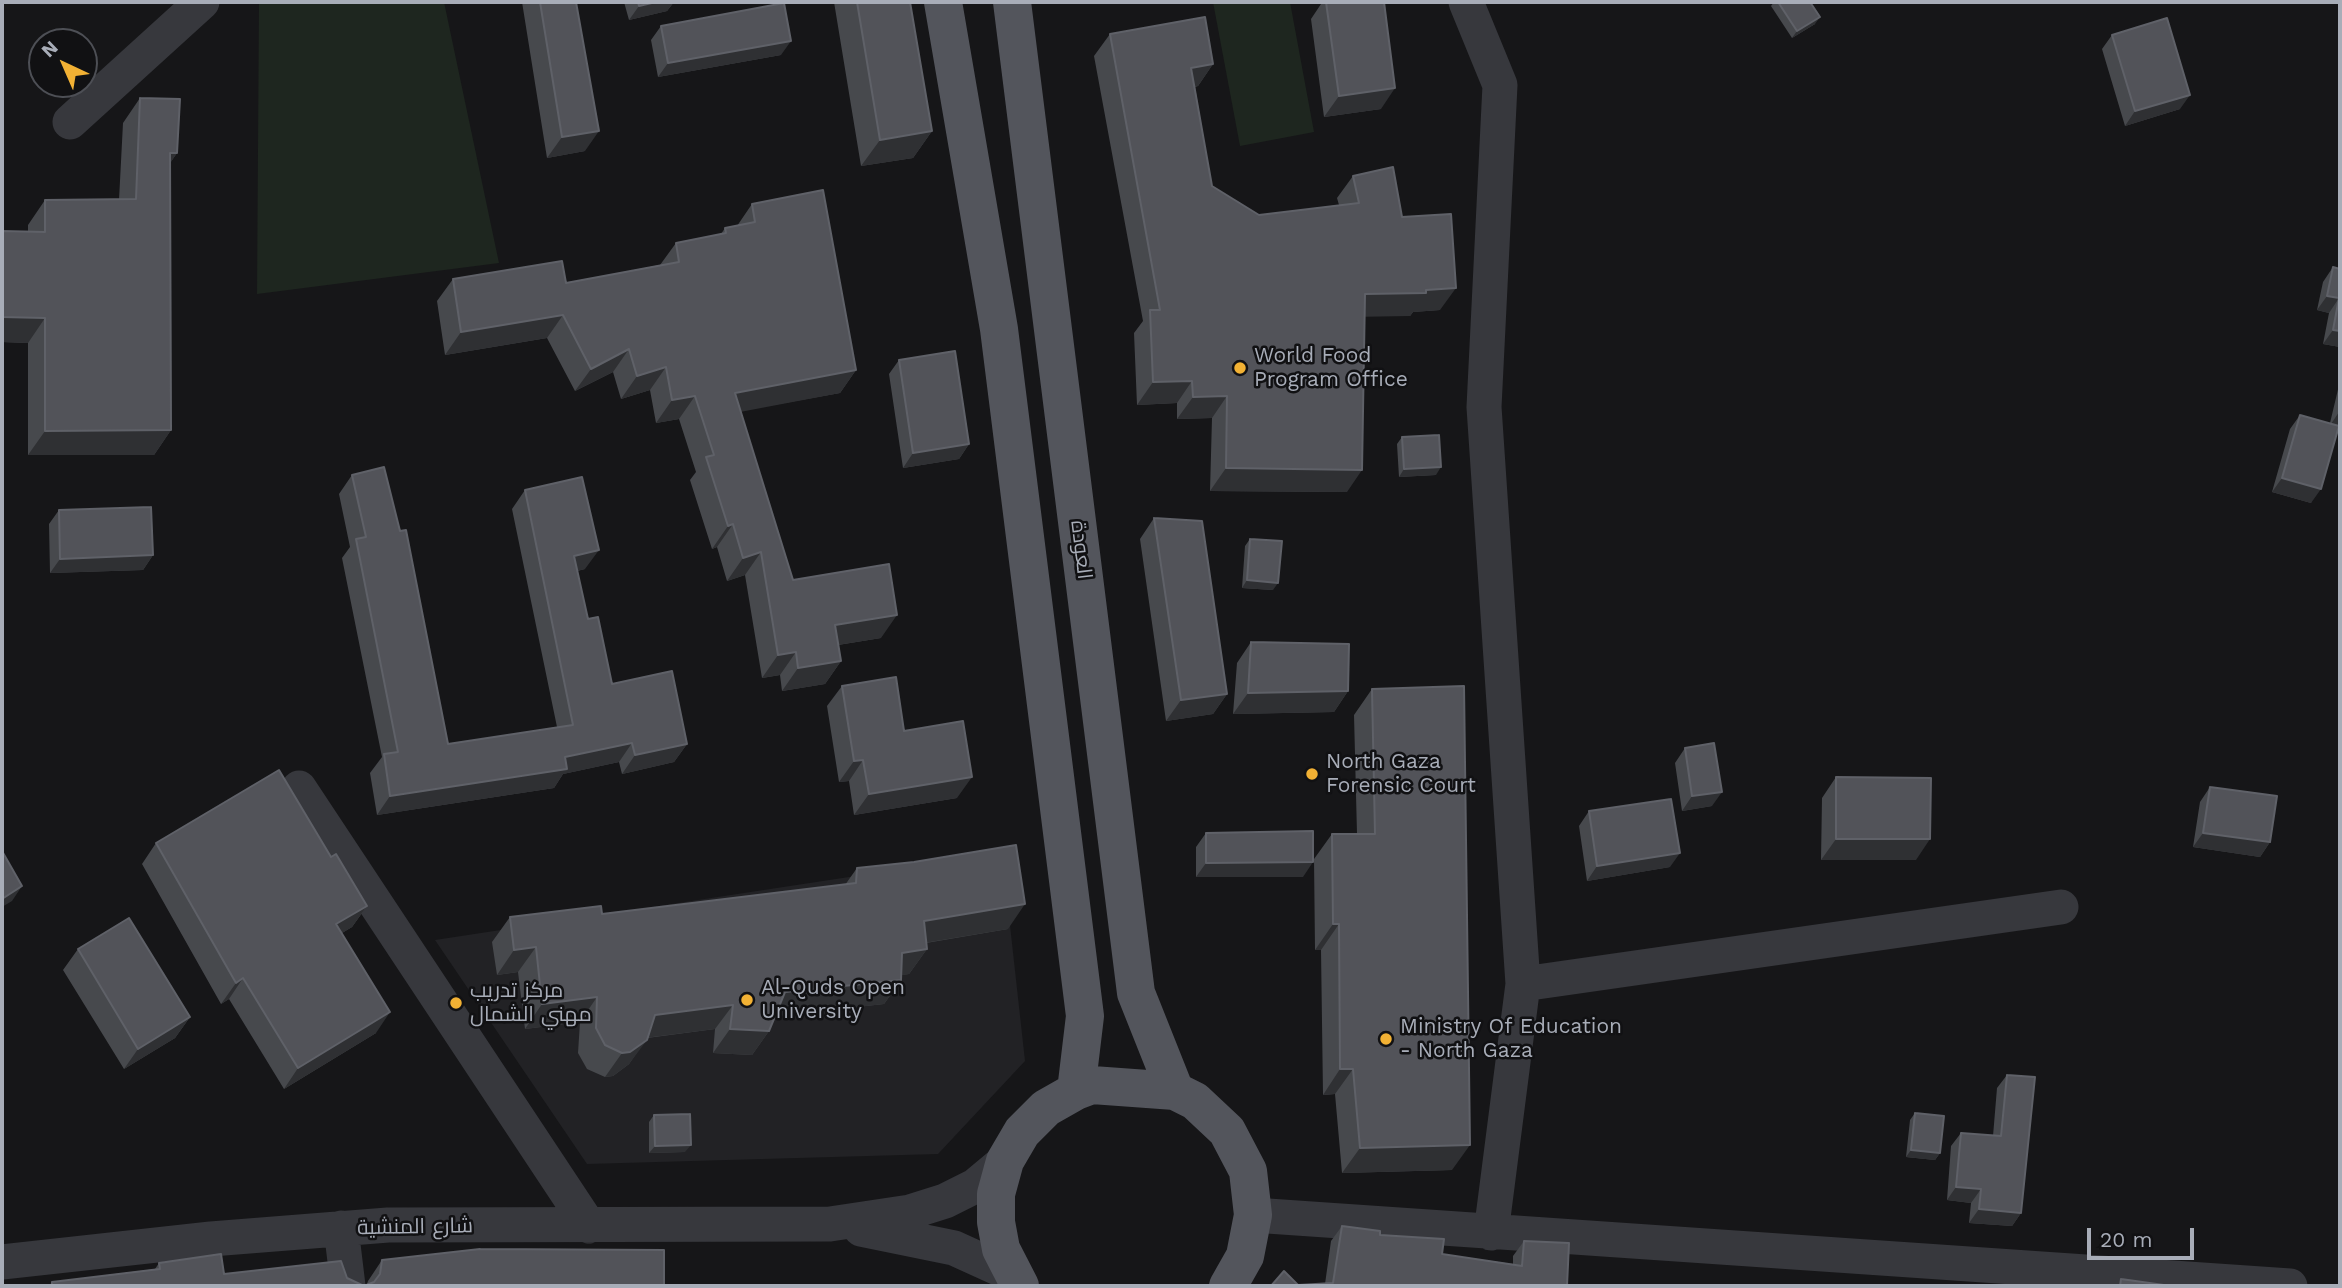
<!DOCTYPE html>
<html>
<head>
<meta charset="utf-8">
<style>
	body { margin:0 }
	#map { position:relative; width:2342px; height:1288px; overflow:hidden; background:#161618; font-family:"Work Sans",sans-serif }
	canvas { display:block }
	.frame { position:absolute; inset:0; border:4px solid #a8adb8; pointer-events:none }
	.north { position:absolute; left:28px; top:28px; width:70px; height:70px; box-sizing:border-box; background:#111113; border:2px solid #4d4f55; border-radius:50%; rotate:316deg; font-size:19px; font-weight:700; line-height:28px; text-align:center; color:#a8adb8 }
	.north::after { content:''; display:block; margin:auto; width:24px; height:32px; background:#f2b134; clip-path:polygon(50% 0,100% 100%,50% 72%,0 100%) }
	.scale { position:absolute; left:2087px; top:1228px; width:107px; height:32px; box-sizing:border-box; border:4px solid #a8adb8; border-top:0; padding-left:9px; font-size:21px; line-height:24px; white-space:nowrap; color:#a8adb8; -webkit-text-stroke:5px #111113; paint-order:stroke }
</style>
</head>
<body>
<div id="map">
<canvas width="2342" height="1288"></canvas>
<div class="frame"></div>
<div class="north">N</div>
<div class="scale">20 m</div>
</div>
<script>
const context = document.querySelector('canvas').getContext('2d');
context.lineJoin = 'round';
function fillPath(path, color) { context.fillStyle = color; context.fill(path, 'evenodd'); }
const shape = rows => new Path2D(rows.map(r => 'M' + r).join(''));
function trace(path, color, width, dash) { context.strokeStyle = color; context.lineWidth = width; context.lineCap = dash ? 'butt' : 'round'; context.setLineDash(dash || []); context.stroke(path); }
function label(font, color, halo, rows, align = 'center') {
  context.font = font + ' "Work Sans",Cairo,sans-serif'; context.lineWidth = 5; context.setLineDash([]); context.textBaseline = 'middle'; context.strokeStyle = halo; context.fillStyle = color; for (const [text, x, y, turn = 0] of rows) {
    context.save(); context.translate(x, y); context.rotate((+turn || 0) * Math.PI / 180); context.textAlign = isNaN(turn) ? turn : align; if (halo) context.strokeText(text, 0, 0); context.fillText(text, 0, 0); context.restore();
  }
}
const built = shape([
	[928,865,1004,871,1025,1061,938,1154,587,1164,435,940]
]);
const green = shape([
	[259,2,444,2,499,263,257,294],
	[1213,2,1290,2,1314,132,1240,146]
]);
const minor = shape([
	[1466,2,1500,85,1484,407,1523,984,1491,1233],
	[70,122,202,2],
	[299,788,589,1226],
	[1523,984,2061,907],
	[1253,1215,2290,1286],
	[341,1228,348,1286],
	[861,1229,954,1248,1011,1274],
	[2,1262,211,1239,388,1225,830,1224,910,1212,945,1201,975,1186,1005,1161]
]);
const major = shape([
	[943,2,999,329,1085,1016,1076,1091],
	[1012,2,1136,993,1175,1091],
	[1020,1286,1001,1249,996,1222,996,1194,1005,1161,1022,1132,1046,1108,1076,1091,1092,1085,1175,1091,1195,1101,1227,1131,1248,1171,1253,1215,1245,1256,1228,1286]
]);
const wall = shape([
	[522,2,576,2,585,151,547,158],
	[624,2,674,2,667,11,629,20],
	[834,2,910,2,932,131,913,158,861,166],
	[1321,2,1384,2,1381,109,1324,117,1311,19,1321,4],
	[1774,2,1810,2,1815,24,1792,38,1771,6],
	[661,26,781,55,658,77,651,40],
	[1110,34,1213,64,1198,86,1195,87,1212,186,1259,215,1339,205,1337,198,1353,176,1402,217,1440,310,1413,312,1410,316,1365,316,1347,492,1210,491,1212,418,1177,419,1177,403,1137,405,1134,333,1143,321,1094,56],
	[2112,35,2180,109,2125,126,2102,49],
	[140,98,177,153,170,163,171,430,154,455,28,455,28,343,2,342,2,231,28,232,28,225,45,200,119,200,123,123],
	[752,204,856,370,840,393,740,411,793,580,881,638,838,645,841,661,825,684,782,691,780,675,762,678,745,575,727,581,717,547,712,549,690,480,696,472,679,419,656,423,650,390,621,399,613,372,575,391,547,338,445,355,437,301,453,279,566,283,660,265,676,243,721,234,725,228,737,226],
	[2333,267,2340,269,2340,347,2323,344,2329,313,2317,310,2323,282],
	[899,360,969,444,959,459,903,468,889,374],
	[2340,381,2340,429,2338,429,2311,503,2272,492,2290,429,2300,415,2330,423],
	[1402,437,1436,475,1399,477,1397,444],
	[352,475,448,744,557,727,512,509,525,490,585,569,577,571,588,619,612,684,687,744,674,762,622,774,619,762,563,774,554,788,377,815,370,773,382,757,342,558,350,547,339,494],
	[59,510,153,555,143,570,50,573,49,524],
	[1154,518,1227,694,1213,714,1166,721,1140,539],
	[1250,539,1273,590,1242,588,1245,546],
	[1251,642,1348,691,1334,712,1233,714,1237,663],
	[842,686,904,731,957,798,854,815,849,781,839,782,827,706],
	[1372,689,1452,1170,1342,1173,1335,1094,1323,1095,1321,950,1315,950,1314,859,1332,834,1357,834,1354,715],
	[1685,748,1712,806,1682,811,1675,763],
	[1836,777,1916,860,1821,860,1822,798],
	[2210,787,2270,842,2260,857,2193,847,2200,802],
	[1589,811,1670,867,1587,881,1579,826],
	[1206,833,1303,877,1196,877,1196,847],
	[156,843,331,857,367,906,352,927,342,933,376,1033,284,1089,229,999,221,1004,142,864],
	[857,868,1008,929,926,943,927,949,909,974,901,975,901,980,884,1004,775,1016,769,1031,752,1055,713,1053,715,1029,647,1038,629,1064,613,1076,605,1077,587,1069,578,1053,580,1022,525,1029,518,972,497,975,492,942,510,917,602,914,845,885],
	[78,949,190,1017,175,1038,124,1069,63,970],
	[2007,1075,2021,1213,2012,1226,1969,1223,1971,1203,1947,1200,1951,1146,1961,1133,1993,1136,1997,1088],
	[1915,1113,1940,1153,1935,1160,1906,1157,1910,1120],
	[654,1115,685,1152,649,1153,649,1122],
	[1342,1226,1380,1235,1442,1254,1513,1264,1513,1256,1524,1241,1567,1286,1298,1285,1325,1284,1331,1241],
	[382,1260,664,1286,49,1286,52,1282,155,1269,159,1263,224,1274,347,1278,364,1286,367,1284,368,1281]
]);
const shadedWall = shape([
	[656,2,674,2,667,11,629,20,639,6],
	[1820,17,1815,24,1792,38,1797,31],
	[791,41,781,55,658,77,668,63],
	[1213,64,1198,86,1176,90,1191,68],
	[1395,88,1381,109,1324,117,1339,96],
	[2190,95,2180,109,2125,126,2135,111],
	[599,131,585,151,547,158,562,137],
	[932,131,913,158,861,166,880,140],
	[170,153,177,153,160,178],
	[1456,288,1440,310,1413,312,1410,316,1350,317,1365,294],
	[2327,296,2339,298,2329,313,2317,310],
	[563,315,547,338,445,355,461,332],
	[2,317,45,318,28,343,2,342],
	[2333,330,2340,331,2340,347,2323,344],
	[629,349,613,372,575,391,591,369],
	[666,367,650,390,621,399,637,376],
	[856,370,840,393,719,416,735,393],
	[1192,381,1177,403,1137,405,1153,382],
	[695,396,679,419,656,423,672,400],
	[1227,396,1212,418,1177,419,1193,397],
	[2339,412,2340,429,2329,427],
	[171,430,154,455,28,455,45,431],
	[969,444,959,459,903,468,913,453],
	[1441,467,1436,475,1399,477,1404,469],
	[1226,468,1362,470,1347,492,1210,491],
	[2282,478,2321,489,2311,503,2272,492],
	[733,524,717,547,712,549,728,526],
	[599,550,585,569,561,575,574,556],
	[761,552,745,575,727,581,743,558],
	[153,555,143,570,50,573,60,559],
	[1247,580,1278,583,1273,590,1242,588],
	[897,615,881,638,819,648,835,625],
	[796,652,780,675,762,678,778,655],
	[841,661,825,684,782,691,798,668],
	[1348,691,1334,712,1233,714,1248,693],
	[1227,694,1213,714,1166,721,1181,700],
	[632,743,619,762,563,774,554,788,377,815,390,796,565,757],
	[687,744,674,762,622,774,635,755],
	[863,760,849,781,839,782,854,761],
	[972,777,957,798,854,815,869,794],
	[1722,792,1712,806,1682,811,1692,796],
	[2203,833,2270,842,2260,857,2193,847],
	[1836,839,1930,839,1916,860,1821,860],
	[1680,853,1670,867,1587,881,1597,866],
	[1313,862,1303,877,1196,877,1206,863],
	[22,886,12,901,2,907,2,899],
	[1025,904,1008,929,906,946,924,921],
	[367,906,352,927,322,945,336,924],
	[1333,924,1339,924,1321,950,1315,950],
	[536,947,518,972,497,975,514,950],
	[927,949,909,974,885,978,902,953],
	[243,978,229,999,221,1004,236,983],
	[901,980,884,1004,768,1017,785,992],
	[597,997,580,1022,525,1029,542,1004],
	[733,1005,715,1029,637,1039,655,1015],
	[390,1012,376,1033,284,1089,298,1068],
	[190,1017,175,1038,124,1069,138,1049],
	[730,1029,769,1031,752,1055,713,1053],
	[647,1040,629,1064,613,1076,605,1077,622,1053],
	[1340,1069,1353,1069,1335,1094,1323,1095],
	[691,1145,685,1152,649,1153,655,1146],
	[1470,1145,1452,1170,1342,1173,1360,1148],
	[1911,1150,1940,1153,1935,1160,1906,1157],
	[1956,1187,1981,1189,1971,1203,1947,1200],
	[1979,1209,2021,1213,2012,1226,1969,1223]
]);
const building = shape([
	[540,2,576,2,599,131,562,137,540,2],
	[638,2,656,2,639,6,638,2],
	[857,2,910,2,932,131,880,140,857,2],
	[1326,2,1384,2,1395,88,1339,96,1326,2],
	[1778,2,1810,2,1820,17,1797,31,1778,2],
	[784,3,791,41,668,63,661,26,784,3],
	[1205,17,1213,64,1191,68,1212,186,1259,215,1359,203,1353,176,1393,167,1402,217,1451,214,1456,288,1426,290,1426,293,1365,294,1362,470,1226,468,1227,396,1193,397,1192,381,1153,382,1150,310,1160,310,1110,34,1205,17],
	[2167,18,2190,95,2135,111,2112,35,2167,18],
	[140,98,180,99,177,153,170,153,171,430,45,431,45,318,2,317,2,231,45,232,45,200,136,199,140,98],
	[823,190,856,370,735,393,793,580,889,564,897,615,835,625,841,661,798,668,796,652,778,655,761,552,743,558,733,524,728,526,706,457,714,455,695,396,672,400,666,367,637,376,629,349,591,369,563,315,461,332,453,279,562,261,566,283,679,262,676,243,726,233,725,228,755,222,752,204,823,190],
	[2333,267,2340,269,2340,331,2333,330,2339,298,2327,296,2333,267],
	[955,351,969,444,913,453,899,360,955,351],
	[2300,415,2339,426,2321,489,2282,478,2300,415],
	[1439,435,1441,467,1404,469,1402,437,1439,435],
	[384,467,400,531,406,530,448,744,573,725,525,490,582,477,599,550,574,556,588,619,598,617,612,684,672,671,687,744,635,755,632,743,565,757,567,769,390,796,384,754,398,752,356,539,366,537,352,475,384,467],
	[151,507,153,555,60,559,59,510,151,507],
	[1154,518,1202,521,1227,694,1181,700,1154,518],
	[1250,539,1282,541,1278,583,1247,580,1250,539],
	[1251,642,1349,644,1348,691,1248,693,1251,642],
	[896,677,904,731,963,721,972,777,869,794,863,760,854,761,842,686,896,677],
	[1464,686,1470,1145,1360,1148,1353,1069,1340,1069,1339,924,1333,924,1332,834,1375,834,1372,689,1464,686],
	[1714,743,1722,792,1692,796,1685,748,1714,743],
	[279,770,331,857,336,854,367,906,336,924,390,1012,298,1068,243,978,236,983,156,843,279,770],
	[1836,777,1931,778,1930,839,1836,839,1836,777],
	[2210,787,2277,796,2270,842,2203,833,2210,787],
	[1671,799,1680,853,1597,866,1589,811,1671,799],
	[1313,831,1313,862,1206,863,1206,833,1313,831],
	[1016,845,1025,904,924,921,927,949,902,953,901,980,785,992,769,1031,730,1029,733,1005,655,1015,647,1040,630,1052,622,1053,605,1045,596,1028,597,997,542,1004,536,947,514,950,510,917,601,906,602,914,856,883,857,868,914,862,1016,845],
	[2,851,22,886,2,899,2,851],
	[129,918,190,1017,138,1049,78,949,129,918],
	[2007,1075,2035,1077,2021,1213,1979,1209,1981,1189,1956,1187,1961,1133,2001,1136,2007,1075],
	[1915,1113,1944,1116,1940,1153,1911,1150,1915,1113],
	[690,1114,691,1145,655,1146,654,1115,690,1114],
	[1342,1226,1380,1231,1380,1235,1444,1239,1442,1254,1522,1266,1524,1241,1569,1243,1567,1286,1271,1286,1284,1271,1298,1285,1333,1283,1342,1226],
	[480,1249,664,1250,664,1286,52,1286,52,1282,160,1269,159,1263,221,1254,224,1274,341,1261,347,1278,364,1286,374,1282,380,1274,382,1260,480,1249],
	[2121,1279,2171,1286,2120,1286,2121,1279]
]);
const markers = [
	[1240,368,7,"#f2b134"],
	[1312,774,7,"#f2b134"],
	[747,1000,7,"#f2b134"],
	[456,1003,7,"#f2b134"],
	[1386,1039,7,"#f2b134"]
];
const poiNames = [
	["World Food",1254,356],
	["Program Office",1254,380],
	["North Gaza",1326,762],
	["Forensic Court",1326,786],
	["Al-Quds Open",761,988],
	["University",761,1012],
	["مركز تدريب",470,991],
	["مهني الشمال",470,1015],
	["Ministry Of Education",1400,1027],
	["- North Gaza",1400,1051]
];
const streetNames = [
	["العودة",1081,550,83],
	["شارع المنشية",415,1227,-1]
];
fillPath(built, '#222225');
fillPath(green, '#1e261f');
trace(minor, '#37383d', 35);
trace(major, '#53555c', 38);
fillPath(wall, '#47494d');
fillPath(shadedWall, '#2f3033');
fillPath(building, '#525359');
trace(building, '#5f6168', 2);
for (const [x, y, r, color] of markers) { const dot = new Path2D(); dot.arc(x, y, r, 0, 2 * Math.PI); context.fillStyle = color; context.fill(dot); trace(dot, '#111113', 2.5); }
label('21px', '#a8adb8', '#111113', poiNames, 'left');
label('21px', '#a8adb8', '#111113', streetNames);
</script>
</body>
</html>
